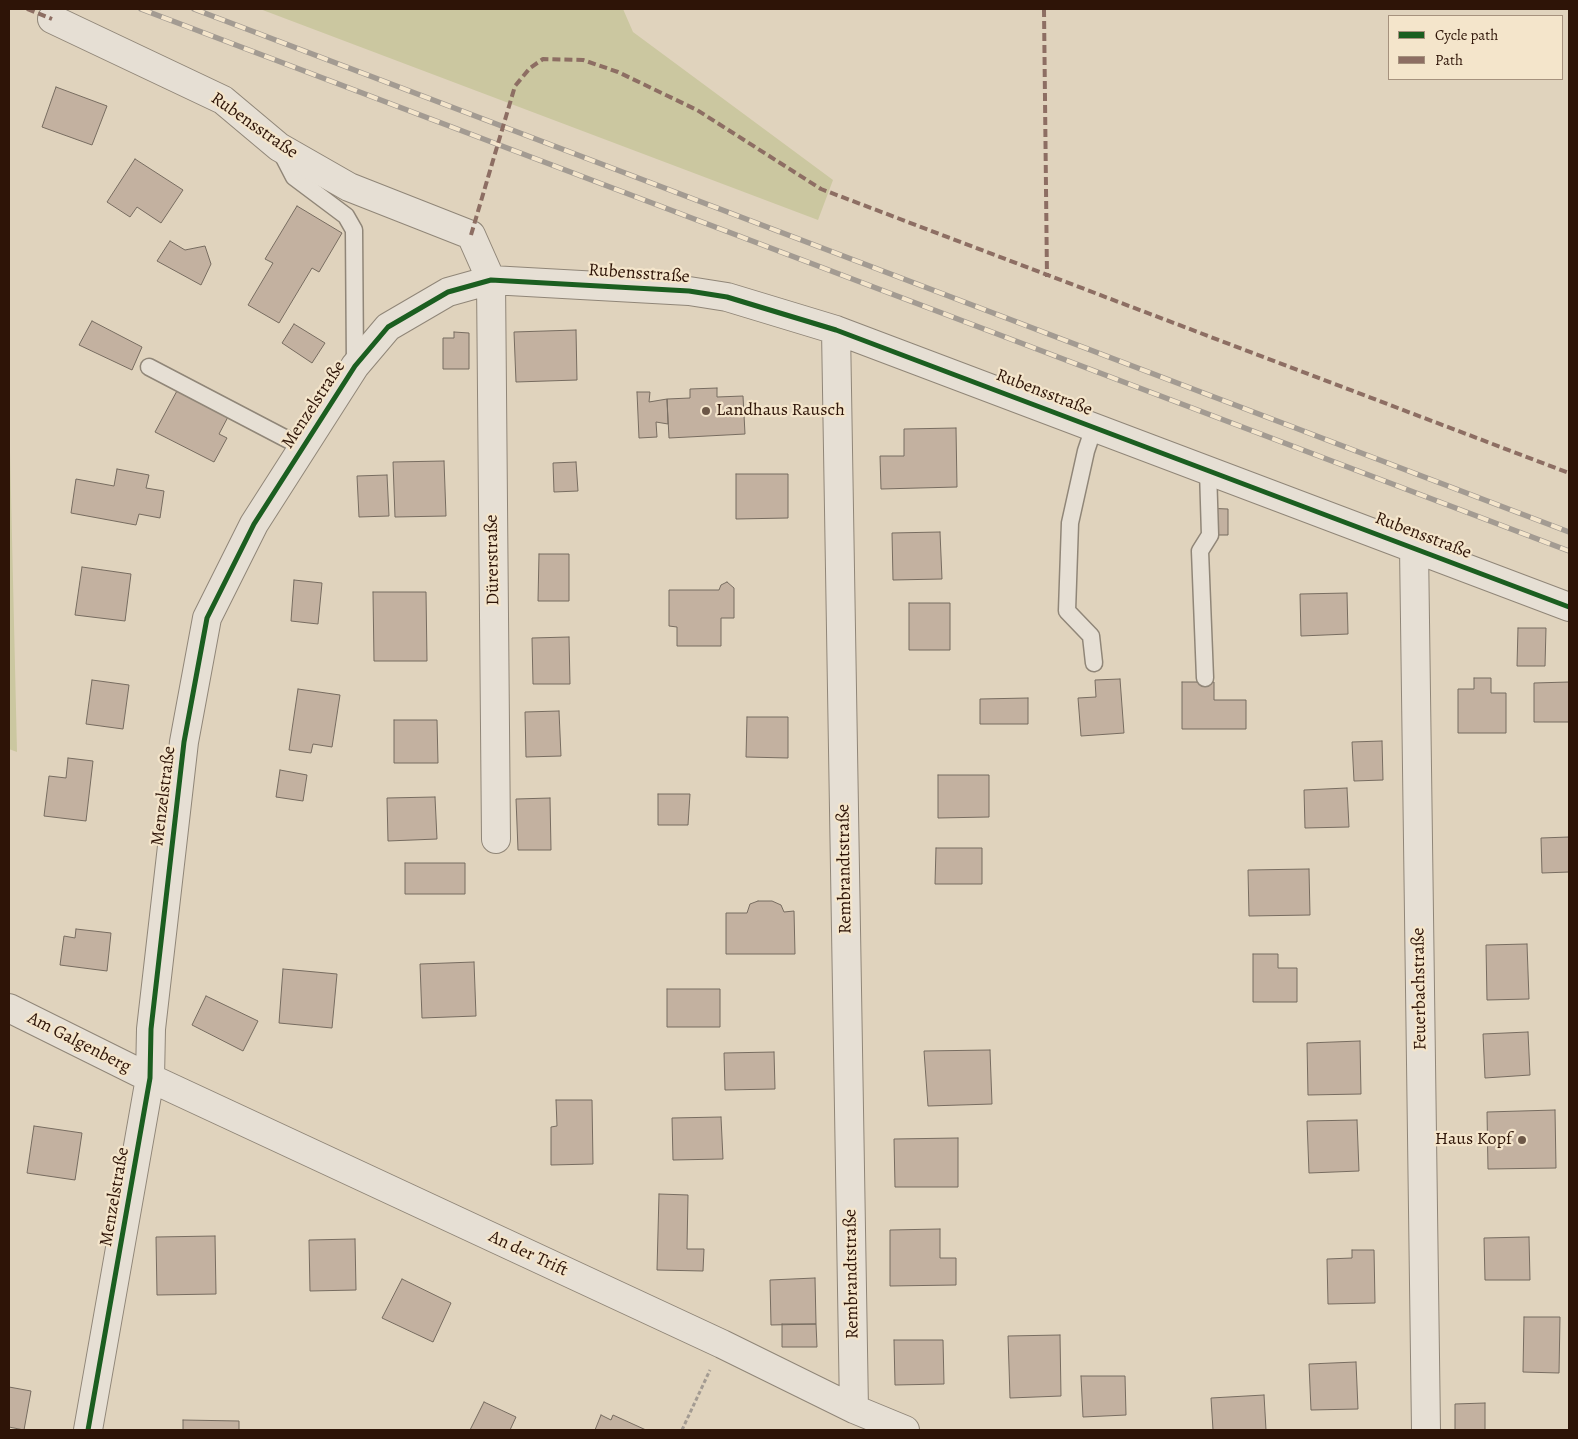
<!DOCTYPE html>
<html>
<head>
<meta charset="utf-8">
<style>
	body { margin:0 }
	#map { position:relative; width:1578px; height:1439px; overflow:hidden; background:#e0d3bd; font-family:Alegreya,serif }
	canvas { display:block }
	.frame { position:absolute; inset:0; border:10px solid #2e1407; pointer-events:none }
	.legend { position:absolute; left:1388px; top:15px; width:175px; height:65px; box-sizing:border-box; background:#f4e5cb; border:1px solid #a5917d; margin:0; padding:6px 9px; list-style:none; font-size:15px; color:#2e1407 }
	.legend li { display:flex; align-items:center; gap:10px; height:25px }
	.legend b { width:25px; border:1px solid #a5917d }
</style>
</head>
<body>
<div id="map">
<canvas width="1578" height="1439"></canvas>
<div class="frame"></div>
<ul class="legend">
<li><b style="height:6px;background:#1b5e20"></b>Cycle path</li>
<li><b style="height:6px;background:#8d6e63"></b>Path</li>
</ul>
</div>
<script>
const context = document.querySelector('canvas').getContext('2d');
context.lineJoin = 'round';
function fillPath(path, color) { context.fillStyle = color; context.fill(path, 'evenodd'); }
const shape = rows => new Path2D(rows.map(r => 'M' + r).join(''));
function trace(path, color, width, dash) { context.strokeStyle = color; context.lineWidth = width; context.lineCap = dash ? 'butt' : 'round'; context.setLineDash(dash || []); context.stroke(path); }
function label(font, color, halo, rows, align = 'center') {
  context.font = font + ' Alegreya,serif'; context.lineWidth = 4.5; context.setLineDash([]); context.textBaseline = 'middle'; context.strokeStyle = halo; context.fillStyle = color; for (const [text, x, y, turn = 0] of rows) {
    context.save(); context.translate(x, y); context.rotate((+turn || 0) * Math.PI / 180); context.textAlign = isNaN(turn) ? turn : align; if (halo) context.strokeText(text, 0, 0); context.fillText(text, 0, 0); context.restore();
  }
}
const green = shape([
	[260,9,623,9,633,32,833,180,818,220],
	[9,409,17,752,9,749]
]);
const building = shape([
	[56,87,107,106,92,145,42,127,56,87],
	[135,159,183,190,161,223,137,207,130,217,107,202,135,159],
	[297,206,342,233,319,272,312,268,279,323,248,305,273,263,265,259,297,206],
	[170,241,185,250,205,246,211,264,201,285,157,261,170,241],
	[92,321,142,347,132,370,79,345,92,321],
	[294,324,325,343,312,363,282,343,294,324],
	[576,330,577,380,516,382,514,332,576,330],
	[454,332,469,333,469,369,443,369,443,338,454,338,454,332],
	[717,388,717,397,743,396,745,434,669,438,667,399,690,398,690,389,717,388],
	[178,389,229,415,219,434,227,438,214,462,155,432,178,389],
	[637,392,650,392,649,402,667,399,668,424,656,422,657,437,639,438,637,392],
	[956,428,957,487,881,489,880,456,904,456,904,429,956,428],
	[444,461,446,516,395,517,393,462,444,461],
	[576,462,578,491,554,492,553,463,576,462],
	[117,469,149,475,146,488,164,491,160,518,139,514,136,525,71,513,76,479,114,486,117,469],
	[736,474,788,474,788,518,736,519,736,474],
	[387,475,389,516,359,517,357,476,387,475],
	[1202,508,1228,509,1228,535,1210,535,1202,508],
	[940,532,942,579,893,580,892,533,940,532],
	[539,554,569,554,569,601,538,601,539,554],
	[82,567,131,574,125,621,75,615,82,567],
	[294,580,322,583,318,624,291,621,294,580],
	[727,582,734,588,734,618,721,618,721,646,677,646,677,627,669,626,669,590,719,590,721,585,727,582],
	[373,592,426,592,427,661,374,661,373,592],
	[1347,593,1348,634,1301,636,1300,594,1347,593],
	[909,603,950,603,950,650,909,650,909,603],
	[1518,628,1546,628,1545,666,1517,666,1518,628],
	[569,637,570,684,533,684,532,638,569,637],
	[1474,678,1491,678,1491,693,1506,693,1506,733,1458,733,1458,689,1474,689,1474,678],
	[1120,679,1124,733,1081,736,1078,698,1096,697,1095,680,1120,679],
	[92,680,129,685,123,729,86,724,92,680],
	[1182,682,1214,682,1214,700,1246,700,1246,729,1182,729,1182,682],
	[1569,682,1569,722,1534,722,1534,683,1569,682],
	[298,689,340,695,332,747,313,744,311,753,289,750,298,689],
	[1028,698,1028,724,980,724,980,699,1028,698],
	[559,711,561,756,526,757,525,712,559,711],
	[747,717,788,717,788,758,746,757,747,717],
	[394,720,437,720,438,763,394,763,394,720],
	[1382,741,1383,780,1354,781,1352,742,1382,741],
	[68,758,93,761,86,821,44,816,49,776,66,778,68,758],
	[280,770,307,775,303,801,276,797,280,770],
	[938,775,989,775,989,817,938,818,938,775],
	[1347,788,1349,827,1305,828,1304,790,1347,788],
	[658,794,690,794,688,825,658,825,658,794],
	[435,797,437,839,388,841,387,798,435,797],
	[550,798,551,850,518,850,516,799,550,798],
	[1569,837,1569,872,1542,873,1541,838,1569,837],
	[936,848,982,848,982,884,935,884,936,848],
	[405,863,465,863,465,894,405,894,405,863],
	[1309,869,1310,915,1249,916,1248,870,1309,869],
	[758,901,772,901,781,905,784,912,794,911,795,954,726,954,726,913,747,913,750,904,758,901],
	[76,929,111,933,107,971,60,965,64,936,75,938,76,929],
	[1527,944,1529,999,1487,1000,1486,945,1527,944],
	[1253,954,1278,954,1278,968,1297,968,1297,1002,1253,1002,1253,954],
	[474,962,476,1016,422,1018,420,964,474,962],
	[283,969,337,974,332,1028,279,1023,283,969],
	[667,989,720,989,720,1027,667,1027,667,989],
	[206,996,258,1021,243,1051,192,1025,206,996],
	[1528,1032,1530,1075,1485,1078,1483,1034,1528,1032],
	[1360,1041,1361,1094,1308,1095,1307,1043,1360,1041],
	[990,1050,992,1104,928,1106,924,1051,990,1050],
	[774,1052,775,1089,725,1090,724,1053,774,1052],
	[556,1100,592,1100,593,1164,551,1165,551,1127,557,1126,556,1100],
	[1555,1110,1556,1168,1488,1169,1487,1112,1555,1110],
	[721,1117,723,1159,673,1160,672,1118,721,1117],
	[1357,1120,1359,1171,1309,1173,1307,1121,1357,1120],
	[34,1126,82,1133,75,1180,27,1173,34,1126],
	[958,1138,958,1187,895,1187,894,1139,958,1138],
	[659,1194,688,1195,687,1249,704,1249,703,1271,657,1270,659,1194],
	[940,1229,940,1258,956,1258,956,1285,890,1286,890,1230,940,1229],
	[215,1236,216,1294,157,1295,156,1237,215,1236],
	[1529,1237,1530,1280,1485,1280,1484,1238,1529,1237],
	[355,1239,356,1290,310,1291,309,1240,355,1239],
	[1352,1250,1374,1250,1375,1303,1328,1304,1327,1259,1352,1258,1352,1250],
	[815,1278,816,1324,771,1325,770,1280,815,1278],
	[402,1279,451,1303,433,1342,382,1318,402,1279],
	[1524,1317,1560,1317,1559,1373,1523,1372,1524,1317],
	[782,1324,816,1324,817,1347,782,1347,782,1324],
	[1060,1335,1061,1396,1010,1398,1008,1336,1060,1335],
	[894,1340,943,1340,944,1384,895,1385,894,1340],
	[1356,1362,1358,1409,1311,1410,1309,1364,1356,1362],
	[1081,1376,1125,1376,1126,1415,1083,1417,1081,1376],
	[9,1387,31,1391,24,1430,9,1427,9,1387],
	[1264,1395,1266,1430,1213,1430,1211,1398,1264,1395],
	[484,1402,516,1417,510,1430,470,1430,484,1402],
	[1485,1403,1485,1430,1455,1430,1455,1404,1485,1403],
	[601,1415,611,1420,613,1415,646,1430,595,1430,601,1415],
	[183,1420,239,1421,239,1430,183,1430,183,1420]
]);
const path = shape([
	[682,1430,710,1370]
]);
const service = shape([
	[280,150,294,177,346,216,354,230,355,366],
	[149,367,302,447],
	[1094,663,1091,636,1067,611,1070,523,1086,451,1094,427],
	[1205,678,1200,551,1210,535,1208,470]
]);
const minor = shape([
	[52,19,223,100,279,147,349,187,471,235,491,280,496,839],
	[836,330,854,1409],
	[1414,547,1426,1430],
	[9,1008,150,1078,722,1344,854,1409,905,1430],
	[88,1430,150,1078,151,1029,184,742,207,618,254,524,355,366,388,327,448,292,491,280,689,291,727,297,836,330,1569,607]
]);
const rail = shape([
	[141,9,1569,551],
	[194,9,1569,532]
]);
const quiet = shape([
	[27,9,52,19],
	[1044,9,1047,277],
	[471,235,515,86,530,68,543,59,583,60,618,72,697,110,821,189,1569,473]
]);
const cycleway = shape([
	[88,1430,150,1078,151,1029,184,742,207,618,254,524,355,366,388,327,448,292,491,280,689,291,727,297,836,330,1569,607]
]);
const markers = [
	[706,411,5,"#6c5747"],
	[1522,1140,5,"#6c5747"]
];
const streetNames = [
	["Rubensstraße",254,126,35],
	["Rubensstraße",639,274,4],
	["Rubensstraße",1044,393,21],
	["Menzelstraße",314,405,-57],
	["Rubensstraße",1423,536,21],
	["Dürerstraße",493,560,-91],
	["Menzelstraße",164,796,-83],
	["Rembrandtstraße",845,869,-91],
	["Feuerbachstraße",1420,989,-91],
	["Am Galgenberg",79,1043,27],
	["Menzelstraße",115,1197,-80],
	["An der Trift",528,1254,25],
	["Rembrandtstraße",852,1274,-91]
];
const poiNames = [
	["Landhaus Rausch",716,411],
	["Haus Kopf",1512,1140,"right"]
];
fillPath(green, '#cbc7a0');
fillPath(building, '#c3b1a0');
trace(building, '#776c60', 1);
trace(service, '#908678', 19);
trace(minor, '#908678', 30);
trace(path, '#a39b92', 3, [4, 2.5]);
trace(service, '#e6dfd4', 16);
trace(minor, '#e6dfd4', 28);
trace(rail, '#a39b92', 5.5);
trace(rail, '#f4e5cb', 4, [11]);
trace(quiet, '#8d6e63', 4, [8, 4]);
trace(cycleway, '#1b5e20', 5);
for (const [x, y, r, color] of markers) { const dot = new Path2D(); dot.arc(x, y, r, 0, 2 * Math.PI); context.fillStyle = color; context.fill(dot); trace(dot, '#f4e5cb', 2); }
label('18px', '#2e1407', '#f4e5cb', streetNames);
label('18px', '#2e1407', '#f4e5cb', poiNames, 'left');
</script>
</body>
</html>
